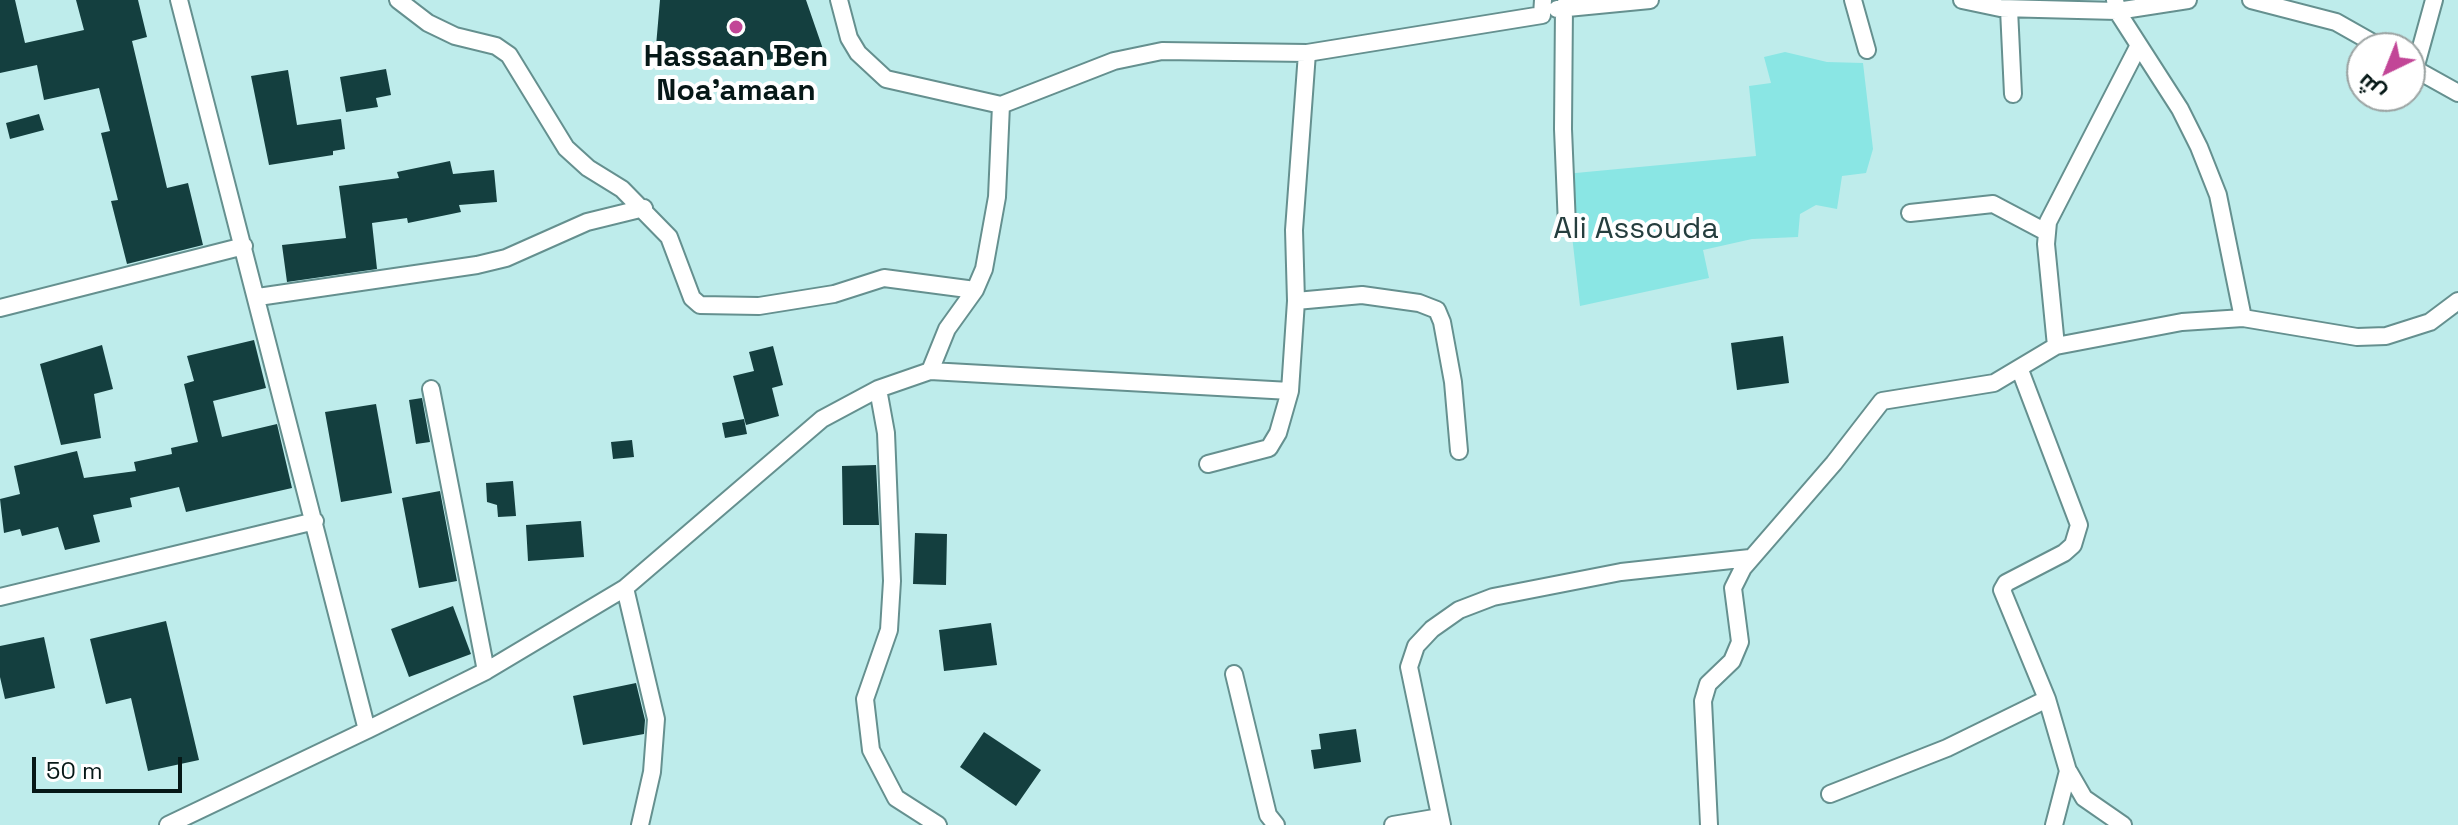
<!DOCTYPE html>
<html>
<head>
<meta charset="utf-8">
<style>
	body { margin:0 }
	#map { position:relative; width:2458px; height:825px; overflow:hidden; background:#beeceb; font-family:"Space Grotesk",Cairo,sans-serif }
	canvas { display:block }
	.north { position:absolute; left:2346px; top:32px; width:80px; height:80px; box-sizing:border-box; background:#fff; border:2px solid #9ba3a2; border-radius:50%; rotate:223deg; font-size:22px; font-weight:700; line-height:32px; text-align:center; color:#061817 }
	.north::after { content:''; display:block; margin:auto; width:28px; height:36px; background:#c24697; clip-path:polygon(50% 0,100% 100%,50% 72%,0 100%) }
	.scale { position:absolute; left:32px; top:757px; width:150px; height:36px; box-sizing:border-box; border:4px solid #061817; border-top:0; padding-left:10px; font-size:24px; line-height:28px; white-space:nowrap; color:#061817; -webkit-text-stroke:6px #fff; paint-order:stroke }
</style>
</head>
<body>
<div id="map">
<canvas width="2458" height="825"></canvas>
<div class="north">ش</div>
<div class="scale">50 m</div>
</div>
<script>
const context = document.querySelector('canvas').getContext('2d');
context.lineJoin = 'round';
function fillPath(path, color) { context.fillStyle = color; context.fill(path, 'evenodd'); }
const shape = rows => new Path2D(rows.map(r => 'M' + r).join(''));
function trace(path, color, width, dash) { context.strokeStyle = color; context.lineWidth = width; context.lineCap = dash ? 'butt' : 'round'; context.setLineDash(dash || []); context.stroke(path); }
function label(font, color, halo, rows, align = 'center') {
  context.font = font + ' "Space Grotesk",sans-serif'; context.lineWidth = 8; context.setLineDash([]); context.textBaseline = 'middle'; context.strokeStyle = halo; context.fillStyle = color; for (const [text, x, y, turn = 0] of rows) {
    context.save(); context.translate(x, y); context.rotate((+turn || 0) * Math.PI / 180); context.textAlign = isNaN(turn) ? turn : align; if (halo) context.strokeText(text, 0, 0); context.fillText(text, 0, 0); context.restore();
  }
}
const green = shape([
	[1785,52,1827,62,1863,63,1873,149,1866,173,1842,176,1837,209,1816,205,1800,214,1798,237,1752,239,1703,250,1709,278,1580,306,1565,174,1756,156,1749,86,1771,83,1764,57]
]);
const building = shape([
	[0,0,15,0,25,43,84,30,76,0,138,0,147,37,132,41,167,188,188,183,203,245,127,264,111,201,118,200,101,133,110,131,99,88,44,100,37,65,0,73],
	[660,0,806,0,825,55,654,69],
	[386,69,391,95,376,98,378,107,346,112,340,77],
	[288,70,297,125,341,119,345,149,333,151,333,155,269,165,251,76],
	[39,114,44,130,10,139,6,123],
	[450,161,453,174,494,170,497,202,459,205,461,212,408,223,407,218,372,223,377,269,287,282,282,245,346,238,339,186,399,178,397,172],
	[1783,336,1789,383,1737,390,1731,343],
	[254,340,266,388,213,401,222,437,277,424,292,488,186,512,179,487,130,498,132,507,93,515,100,542,65,550,58,527,22,536,20,529,4,533,0,499,20,494,14,466,77,451,84,478,136,471,134,462,172,454,171,448,198,442,184,384,194,381,187,356],
	[102,345,113,389,94,394,101,438,61,445,40,364],
	[773,346,783,385,772,388,779,416,746,425,733,376,754,371,749,352],
	[422,398,430,442,416,444,409,400],
	[376,404,392,493,341,502,325,412],
	[744,419,747,434,725,438,722,423],
	[632,440,634,457,613,459,611,442],
	[876,465,879,525,843,525,842,466],
	[513,481,516,516,498,517,497,505,487,502,486,483],
	[440,491,457,581,419,588,402,498],
	[581,521,584,557,528,561,526,525],
	[915,533,947,534,946,585,913,584],
	[453,606,471,654,409,677,391,629],
	[166,621,199,760,148,771,131,698,106,704,90,639],
	[991,623,997,665,944,671,939,630],
	[44,637,55,688,5,699,0,677,0,646],
	[636,683,645,720,644,734,583,745,573,696],
	[1356,729,1361,762,1314,769,1311,750,1321,749,1319,734],
	[984,732,1041,770,1016,806,960,767]
]);
const street = shape([
	[398,0,428,23,455,36,496,46,509,55,566,148,588,168,622,189,669,237,692,298,700,305,759,306,834,294,884,278,975,290],
	[839,0,849,38,858,53,886,79,1001,105,1114,61,1162,51,1307,53,1542,15,1543,0],
	[1853,0,1867,50],
	[1962,0,2000,8,2117,11,2188,0],
	[2115,0,2117,11,2180,109,2199,147,2218,195,2243,318],
	[2251,0,2336,22,2382,48],
	[1564,6,1563,129,1567,226],
	[1557,9,1650,0],
	[2009,9,2013,94],
	[2139,45,2048,222,2046,244,2056,346,2182,322,2243,318,2357,337,2386,336,2430,322,2458,301],
	[2410,65,2415,69,2434,0],
	[2415,69,2458,93],
	[1910,213,1993,204,2046,232],
	[258,297,477,265,506,258,587,222,644,208],
	[1296,301,1362,295,1419,303,1437,310,1442,322,1453,382,1459,451],
	[0,308,244,246],
	[930,371,947,329,975,290,984,269,997,197,1001,105],
	[431,389,486,671],
	[878,389,886,433,892,581,889,630,865,699,871,750,896,798,938,825],
	[1208,464,1269,448,1278,433,1290,391,1296,301,1294,230,1307,53],
	[625,588,656,719,652,772,640,825],
	[0,597,315,521],
	[1234,674,1268,815,1276,825],
	[2047,699,2068,771,2054,825],
	[367,730,486,671,625,588,822,419,878,389,930,371,1290,391],
	[2069,772,2084,798,2123,825],
	[1830,794,1947,748,2047,699,2002,590,2006,583,2064,553,2073,545,2079,525,2020,370],
	[168,825,367,730,179,0],
	[1393,825,1440,817],
	[1442,825,1409,667,1416,646,1432,629,1459,610,1493,597,1621,572,1750,558],
	[1709,825,1703,701,1708,684,1732,661,1740,642,1733,588,1743,568,1834,463,1882,401,1994,383,2056,346]
]);
const markers = [
	[736,27,8,"#c24697"]
];
const poiNames = [
	["Hassaan Ben",736,58],
	["Noa'amaan",736,92]
];
const parkNames = [
	["Ali Assouda",1636,230]
];
fillPath(green, '#8ae6e4');
fillPath(building, '#143f3f');
trace(street, '#65908f', 20);
trace(street, '#fff', 16);
for (const [x, y, r, color] of markers) { const dot = new Path2D(); dot.arc(x, y, r, 0, 2 * Math.PI); context.fillStyle = color; context.fill(dot); trace(dot, '#fff', 3); }
label('bold 30px', '#061817', '#fff', poiNames);
label('30px', '#253e3e', '#fff', parkNames);
</script>
</body>
</html>
